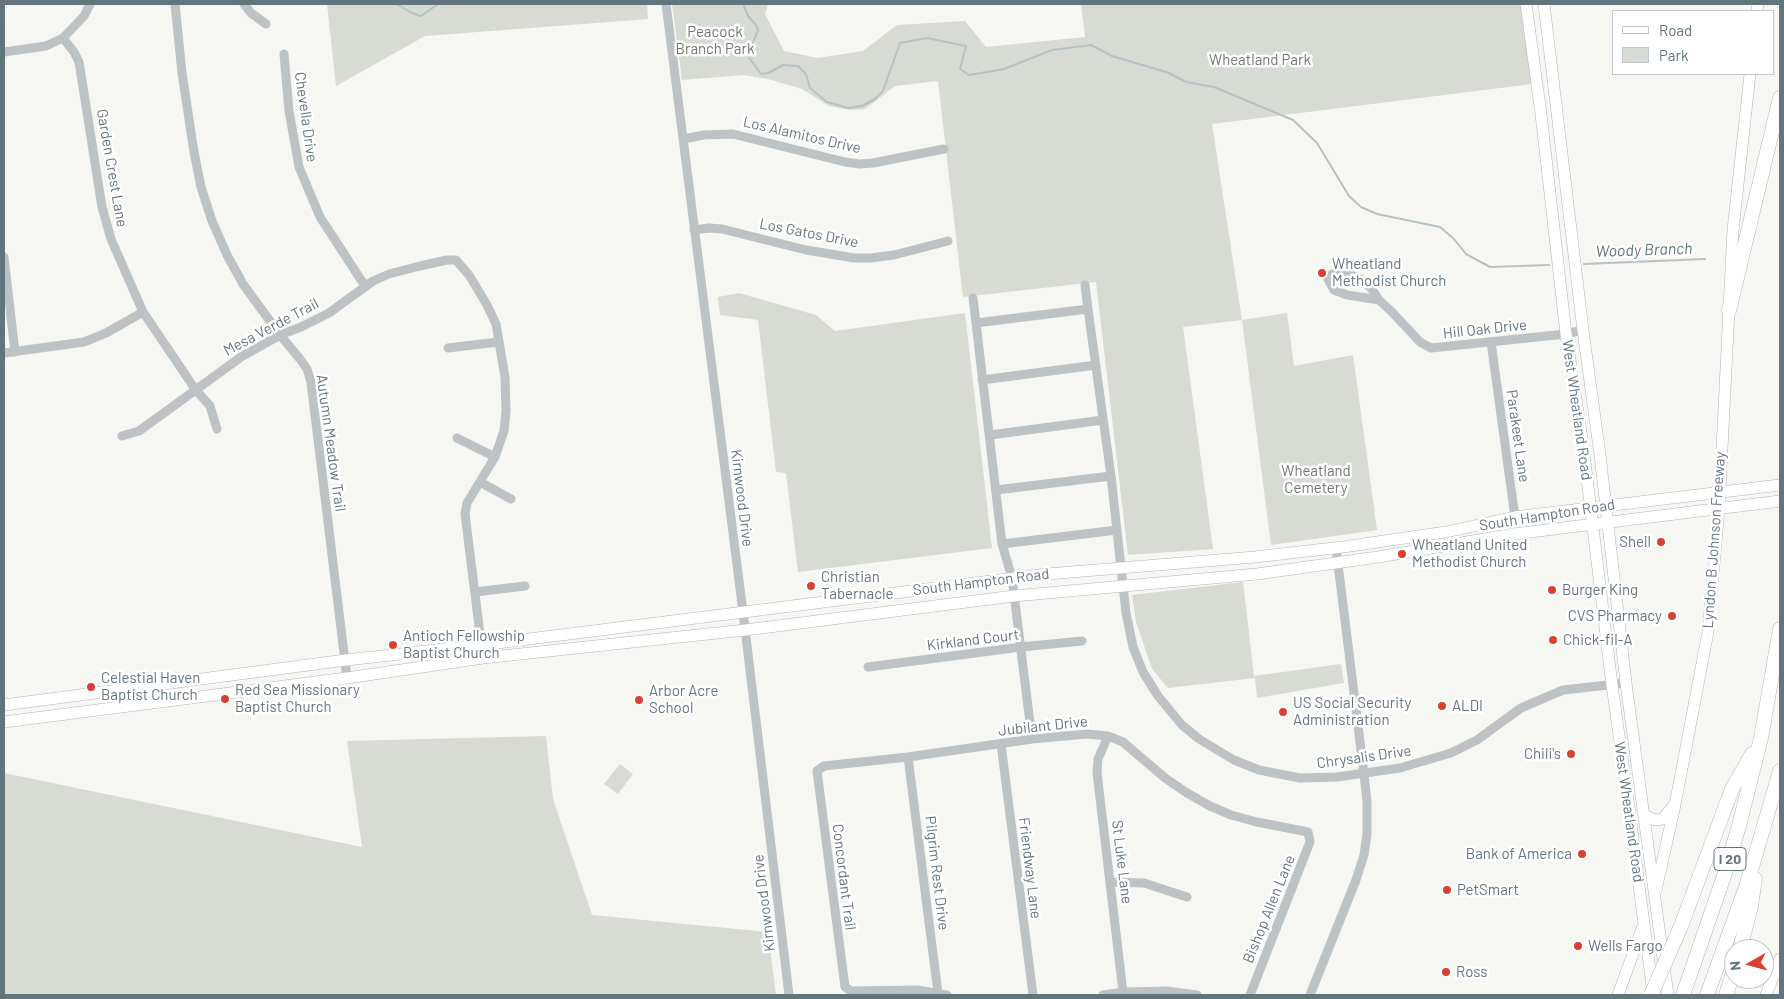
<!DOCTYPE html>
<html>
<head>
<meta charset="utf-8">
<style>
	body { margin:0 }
	#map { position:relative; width:1784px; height:999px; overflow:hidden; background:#f6f6f3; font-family:Barlow,sans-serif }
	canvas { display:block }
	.frame { position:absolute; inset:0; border:5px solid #63757c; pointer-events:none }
	.legend { position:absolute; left:1612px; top:10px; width:162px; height:65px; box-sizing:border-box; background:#fff; border:1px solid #c1c8cb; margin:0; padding:6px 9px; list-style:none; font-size:15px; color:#63757c }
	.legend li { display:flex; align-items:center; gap:10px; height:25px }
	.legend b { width:25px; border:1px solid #c1c8cb }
	.north { position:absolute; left:1724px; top:939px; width:50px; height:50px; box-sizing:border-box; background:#fff; border:1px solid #c1c8cb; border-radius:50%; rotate:263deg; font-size:14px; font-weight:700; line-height:20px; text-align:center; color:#63757c }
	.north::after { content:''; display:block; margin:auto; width:18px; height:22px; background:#d84132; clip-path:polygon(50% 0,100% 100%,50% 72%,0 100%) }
</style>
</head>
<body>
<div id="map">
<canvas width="1784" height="999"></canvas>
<div class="frame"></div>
<ul class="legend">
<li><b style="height:6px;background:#fff"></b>Road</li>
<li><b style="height:14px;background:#d7dbd3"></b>Park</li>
</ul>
<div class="north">N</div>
</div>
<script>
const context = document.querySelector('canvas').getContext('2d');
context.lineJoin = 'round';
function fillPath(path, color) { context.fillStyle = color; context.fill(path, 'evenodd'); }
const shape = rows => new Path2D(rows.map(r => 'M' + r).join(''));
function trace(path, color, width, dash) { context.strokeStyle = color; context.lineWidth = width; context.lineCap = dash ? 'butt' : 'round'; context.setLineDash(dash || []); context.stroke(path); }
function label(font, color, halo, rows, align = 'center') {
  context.font = font + ' Barlow,sans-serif'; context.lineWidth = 5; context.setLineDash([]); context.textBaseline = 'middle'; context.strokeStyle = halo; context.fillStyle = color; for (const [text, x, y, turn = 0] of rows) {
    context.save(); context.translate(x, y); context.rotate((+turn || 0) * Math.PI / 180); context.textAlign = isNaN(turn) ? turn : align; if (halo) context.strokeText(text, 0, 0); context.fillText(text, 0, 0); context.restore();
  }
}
const green = shape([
	[327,4,647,4,648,19,425,36,336,86],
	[672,4,768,4,765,14,784,51,818,58,863,51,897,25,965,21,986,47,1085,37,1081,4,1530,4,1540,83,1212,124,1242,320,1287,313,1294,366,1353,355,1377,530,1271,545,1242,320,1183,327,1213,549,1128,555,1096,282,963,297,938,81,895,86,865,109,850,110,829,106,802,89,768,79,743,75,682,80],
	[739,293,816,315,835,331,965,313,992,548,798,572,786,473,776,472,758,320,720,315,718,297],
	[1243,582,1254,676,1341,664,1344,683,1257,698,1255,678,1168,688,1152,669,1136,622,1132,595],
	[546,736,553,799,592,915,768,932,776,995,4,995,4,773,362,847,347,741],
	[620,764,633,774,618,794,604,784]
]);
const stream = shape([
	[397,4,412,13,421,16,438,4],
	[743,4,748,16,756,25,758,30,748,56,761,74,768,73,783,65,798,66,806,74,810,88,827,102,848,108,862,106,875,99,883,91,900,43,927,38,966,46,960,69,969,75,1004,69,1052,50,1091,45,1112,56,1169,73,1186,82,1214,87,1293,120,1317,143,1349,196,1361,207,1377,214,1440,227,1454,239,1466,254,1490,267,1549,265],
	[1584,264,1705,259]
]);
const minor = shape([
	[175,4,182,73,194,152,201,187,212,221,227,255,243,284,280,335,300,359,307,369,311,382,347,678],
	[244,4,251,13,266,24],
	[666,4,743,612,789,995],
	[63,38,74,52,79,62,102,207,111,239,143,312,195,389,210,406,217,429],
	[4,52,46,46,63,38,84,16,90,4],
	[284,54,289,111,299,167,320,217,365,286],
	[683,139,704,135,733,134,845,162,860,164,873,163,944,149],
	[694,230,709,228,722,229,806,250,854,258,870,258,894,255,948,241],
	[4,257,15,352],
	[1336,273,1351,275,1359,278,1371,288,1379,300,1347,295,1334,290,1328,279,1332,274,1336,273],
	[1085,285,1088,309],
	[973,298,976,323],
	[1379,300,1392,312,1420,342,1431,348,1566,334,1583,330],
	[1491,342,1515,517,1514,534],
	[448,348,498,342],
	[4,353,84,342,106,333,143,312],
	[982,380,1096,365],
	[990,435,1103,420],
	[122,436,139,431,241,357,280,335,301,327,329,313,373,281,389,274,420,266,447,260,456,260,469,275,487,305,496,324,505,377,506,411,504,431,495,457,467,503,465,514,483,658],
	[457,438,495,457],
	[480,482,511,499],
	[996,490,1111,476],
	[1002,544,1117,530],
	[475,592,525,586],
	[868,667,1021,647,1082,641],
	[1108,736,1098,759,1097,773,1123,992],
	[1032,739,1012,578,1002,544,976,323,1088,309,1111,476,1126,613,1133,647,1143,672,1158,696,1182,725,1199,739,1234,760,1259,770,1300,778,1337,777,1400,768,1451,753,1477,740,1521,708,1563,690,1626,683],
	[1001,744,1033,995],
	[908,757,938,993],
	[1111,882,1144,883,1187,897],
	[947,995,917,990,851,991,845,987,817,771,824,766,908,757,1032,739,1087,734,1108,736,1123,742,1165,778,1187,793,1210,806,1231,815,1257,822,1308,832,1310,842,1250,995],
	[1103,995,1123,992,1167,991,1197,995],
	[1310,995,1356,880,1364,855,1367,834,1367,802,1364,774,1336,548]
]);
const major = shape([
	[1526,4,1541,114,1566,334,1583,445,1612,685,1629,807,1653,994],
	[1544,4,1583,330,1600,455,1626,683,1668,995],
	[1757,11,1758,4],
	[4,705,346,660,481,645,1047,574,1255,557,1343,547,1446,532,1515,517,1780,485],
	[4,722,347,678,483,658,745,630,1014,596,1257,574,1378,557,1514,534,1780,501],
	[1644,815,1655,820,1663,819,1673,806],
	[1656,890,1675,805,1708,632,1719,508,1733,230,1750,74],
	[1618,995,1643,926],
	[1766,995,1780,959]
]);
const highway = shape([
	[1729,311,1780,98],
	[1681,926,1732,789,1752,754],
	[1740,949,1751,906,1755,879],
	[1683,995,1724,876,1739,826,1761,738,1780,629],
	[1707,995,1747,884,1780,771],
	[1726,995,1734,970]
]);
const highwayBridge = shape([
	[1651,995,1681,926]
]);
const markers = [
	[1322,273,5,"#d84132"],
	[1661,542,5,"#d84132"],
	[1402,554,5,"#d84132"],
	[811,586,5,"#d84132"],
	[1552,590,5,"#d84132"],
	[1672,616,5,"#d84132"],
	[1553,640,5,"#d84132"],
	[393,645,5,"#d84132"],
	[91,687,5,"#d84132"],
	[225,699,5,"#d84132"],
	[639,700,5,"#d84132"],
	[1442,706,5,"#d84132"],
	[1283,712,5,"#d84132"],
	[1571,754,5,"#d84132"],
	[1582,854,5,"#d84132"],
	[1447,890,5,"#d84132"],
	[1578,946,5,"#d84132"],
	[1446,972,5,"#d84132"]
];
const shields = [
	[1730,859,32]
];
const shieldNames = [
	["I 20",1730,859]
];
const parkNames = [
	["Peacock",715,32],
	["Branch Park",715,49],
	["Wheatland Park",1260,60],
	["Wheatland",1316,471],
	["Cemetery",1316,488]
];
const streetNames = [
	["Chevella Drive",306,117,82],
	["Los Alamitos Drive",802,135,13],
	["Garden Crest Lane",112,168,80],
	["Los Gatos Drive",809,233,11],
	["Mesa Verde Trail",271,327,-28],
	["Hill Oak Drive",1485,329,-6],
	["West Wheatland Road",1577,410,82],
	["Parakeet Lane",1518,436,82],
	["Autumn Meadow Trail",331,443,82],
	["Kirnwood Drive",742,498,83],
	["South Hampton Road",1547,515,-9],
	["Lyndon B Johnson Freeway",1714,540,-86],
	["South Hampton Road",981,582,-7],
	["Kirkland Court",973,640,-7],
	["Jubilant Drive",1043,726,-6],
	["Chrysalis Drive",1364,757,-8],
	["West Wheatland Road",1629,812,82],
	["St Luke Lane",1122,862,83],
	["Friendway Lane",1030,868,83],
	["Pilgrim Rest Drive",937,873,83],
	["Concordant Trail",844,877,83],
	["Kirnwood Drive",764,903,-97],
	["Bishop Allen Lane",1269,909,-68]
];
const poiNames = [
	["Wheatland",1332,264],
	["Methodist Church",1332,281],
	["Shell",1651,542,"right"],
	["Wheatland United",1412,545],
	["Methodist Church",1412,562],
	["Christian",821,577],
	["Tabernacle",821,594],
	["Burger King",1562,590],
	["CVS Pharmacy",1662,616,"right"],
	["Antioch Fellowship",403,636],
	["Baptist Church",403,653],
	["Chick-fil-A",1563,640],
	["Celestial Haven",101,678],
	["Baptist Church",101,695],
	["Red Sea Missionary",235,690],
	["Baptist Church",235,707],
	["Arbor Acre",649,691],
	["School",649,708],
	["US Social Security",1293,703],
	["Administration",1293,720],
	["ALDI",1452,706],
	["Chili's",1561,754,"right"],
	["Bank of America",1572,854,"right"],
	["PetSmart",1457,890],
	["Wells Fargo",1588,946],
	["Ross",1456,972]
];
const waterNames = [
	["Woody Branch",1644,250,-2]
];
fillPath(green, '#d7dbd3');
trace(stream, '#b5c3c6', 2);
trace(major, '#afb5b8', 12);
trace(highway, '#b1b6b8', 15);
trace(minor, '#bdc3c5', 9);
trace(major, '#fff', 11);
trace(highway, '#fff', 14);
trace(highwayBridge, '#b1b6b8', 15, []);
trace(highwayBridge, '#fff', 14);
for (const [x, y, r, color] of markers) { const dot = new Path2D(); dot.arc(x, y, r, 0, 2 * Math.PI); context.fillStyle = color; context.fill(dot); trace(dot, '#fff', 2); }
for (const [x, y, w] of shields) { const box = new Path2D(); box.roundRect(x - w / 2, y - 11.5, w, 23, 4); context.fillStyle = '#fff'; context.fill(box); trace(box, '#63757c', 1); }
label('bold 14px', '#63757c', null, shieldNames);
label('15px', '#6c7a66', '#fff', parkNames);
label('15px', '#63757c', '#fff', streetNames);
label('15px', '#63757c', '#fff', poiNames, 'left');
label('italic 16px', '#5e7578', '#fff', waterNames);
</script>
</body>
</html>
